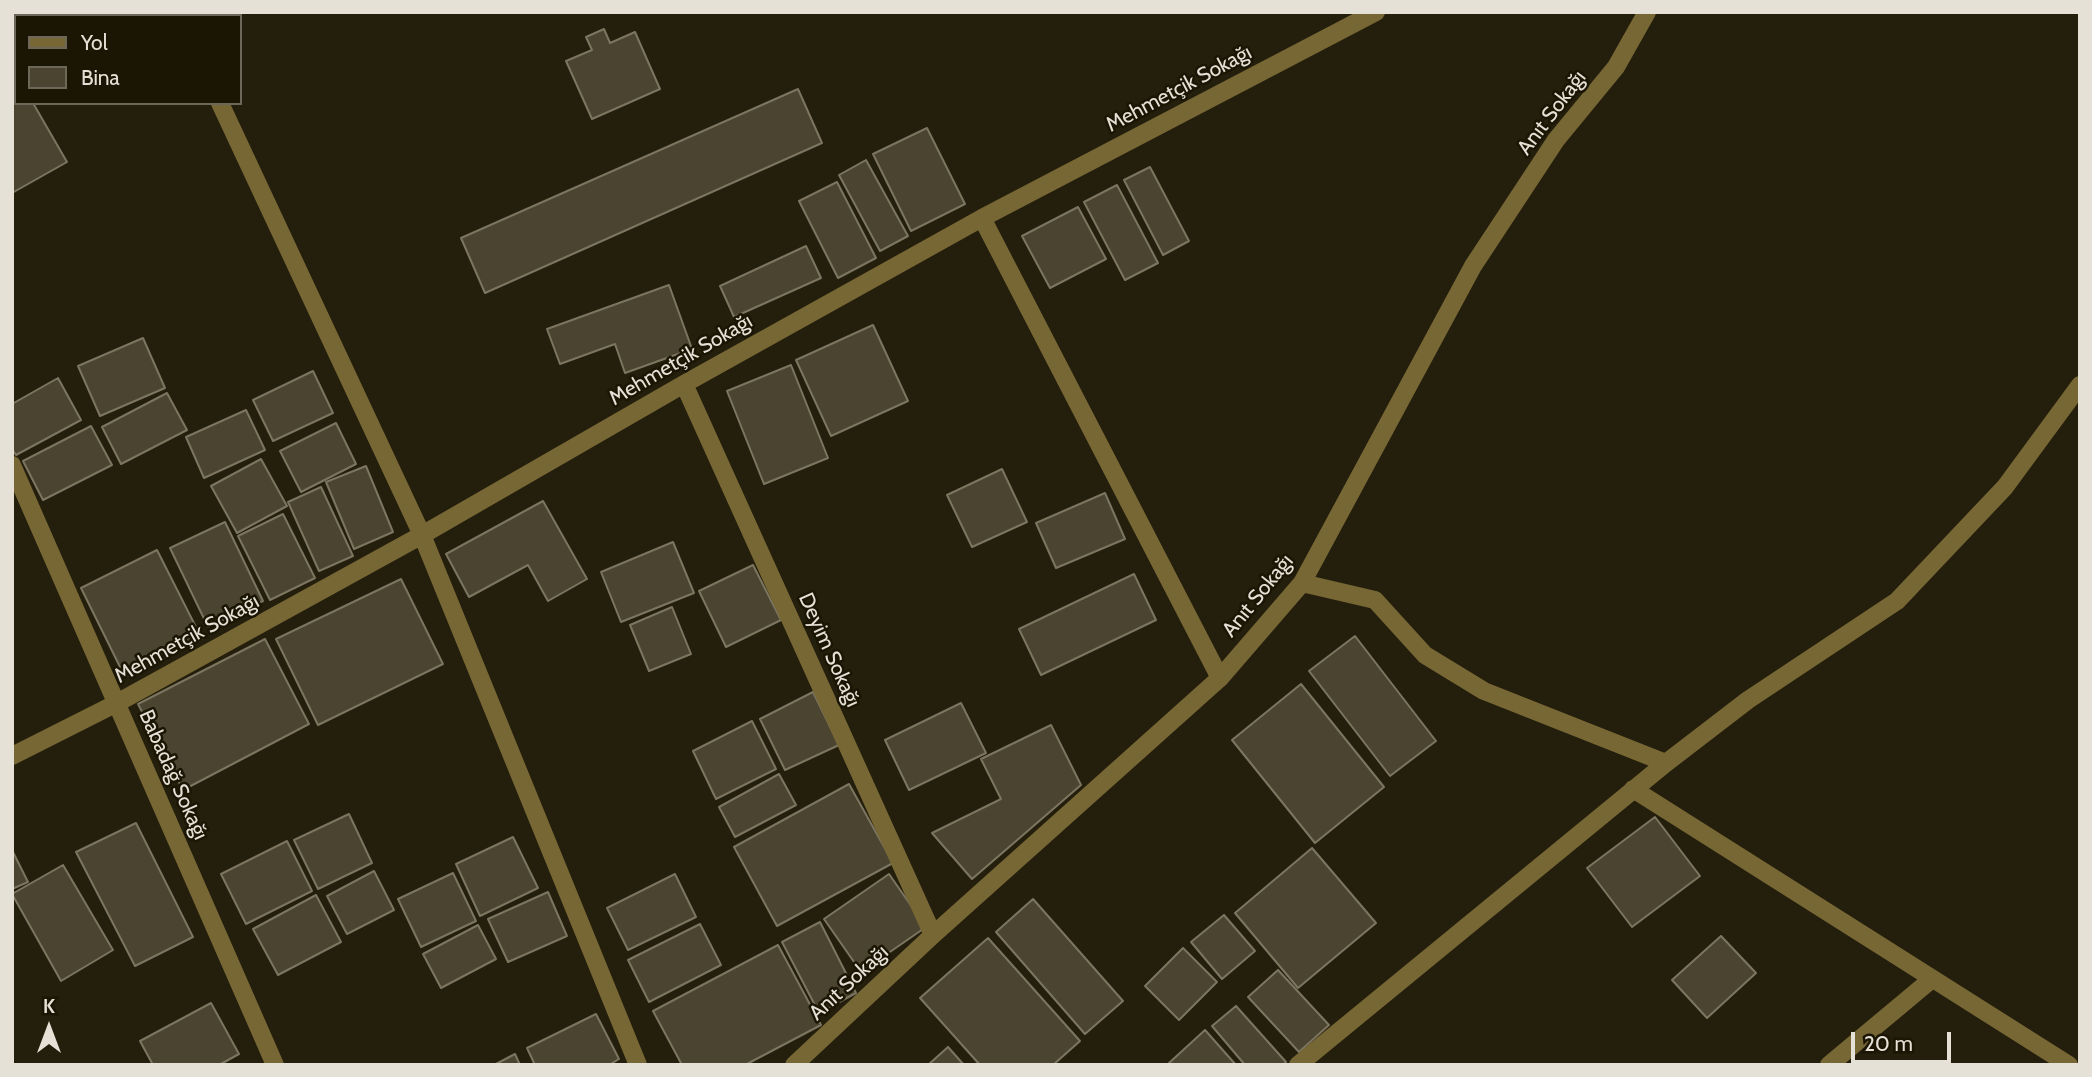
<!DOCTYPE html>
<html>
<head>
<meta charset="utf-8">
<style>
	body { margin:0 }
	#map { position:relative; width:2092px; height:1077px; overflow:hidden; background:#241e0c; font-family:Cabin,sans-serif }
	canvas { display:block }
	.frame { position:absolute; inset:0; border:14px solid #e5e1d6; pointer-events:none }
	.legend { position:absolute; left:14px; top:14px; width:228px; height:91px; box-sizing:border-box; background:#1b1504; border:2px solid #6c6758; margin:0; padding:9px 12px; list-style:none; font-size:21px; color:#e5e1d6 }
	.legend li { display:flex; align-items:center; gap:14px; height:35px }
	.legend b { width:35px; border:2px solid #6c6758 }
	.north { position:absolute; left:14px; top:993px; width:70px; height:70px; -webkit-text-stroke:5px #1b1504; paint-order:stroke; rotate:0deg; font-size:19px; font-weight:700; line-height:28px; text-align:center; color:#e5e1d6 }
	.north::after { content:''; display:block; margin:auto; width:24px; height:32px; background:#e5e1d6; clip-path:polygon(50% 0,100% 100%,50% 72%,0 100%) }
	.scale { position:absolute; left:1851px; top:1032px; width:100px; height:32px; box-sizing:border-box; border:4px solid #e5e1d6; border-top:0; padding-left:9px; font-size:21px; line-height:24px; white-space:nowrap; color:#e5e1d6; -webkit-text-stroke:5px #1b1504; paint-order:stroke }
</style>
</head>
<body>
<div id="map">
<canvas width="2092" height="1077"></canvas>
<div class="frame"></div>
<ul class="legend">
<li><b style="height:9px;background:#776735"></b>Yol</li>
<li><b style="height:19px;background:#4b4431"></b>Bina</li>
</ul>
<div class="north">K</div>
<div class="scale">20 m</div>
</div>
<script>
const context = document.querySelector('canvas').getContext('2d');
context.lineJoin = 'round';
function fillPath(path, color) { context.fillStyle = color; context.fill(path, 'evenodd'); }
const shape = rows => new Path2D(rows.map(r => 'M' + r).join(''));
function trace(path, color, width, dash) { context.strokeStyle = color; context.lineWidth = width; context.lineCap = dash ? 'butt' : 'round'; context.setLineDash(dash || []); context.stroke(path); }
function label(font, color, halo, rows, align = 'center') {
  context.font = font + ' Cabin,sans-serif'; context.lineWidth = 5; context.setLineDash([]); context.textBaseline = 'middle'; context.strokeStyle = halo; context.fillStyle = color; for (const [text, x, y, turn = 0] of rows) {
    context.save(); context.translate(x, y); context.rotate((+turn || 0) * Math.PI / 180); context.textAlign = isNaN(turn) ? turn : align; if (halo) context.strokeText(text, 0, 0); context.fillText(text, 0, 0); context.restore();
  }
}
const building = shape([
	[604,29,610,43,635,32,660,89,592,119,566,61,592,50,586,37,604,29],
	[12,68,16,74,16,103,33,103,67,162,12,193,12,68],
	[798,89,822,143,485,293,461,238,798,89],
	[927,128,965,204,911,231,873,154,927,128],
	[866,160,908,236,880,251,839,175,866,160],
	[1150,167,1189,241,1163,255,1124,180,1150,167],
	[837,182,876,258,838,278,799,201,837,182],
	[1117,185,1158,263,1125,280,1084,202,1117,185],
	[1078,207,1106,259,1050,288,1022,236,1078,207],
	[806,246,821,278,734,317,720,286,806,246],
	[669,285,692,349,625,373,615,344,560,364,547,329,669,285],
	[873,325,908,401,831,436,796,360,873,325],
	[143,338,165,388,100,416,78,366,143,338],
	[791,365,828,458,764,484,727,391,791,365],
	[313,371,333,413,273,441,253,400,313,371],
	[58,378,81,420,16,455,12,449,12,404,58,378],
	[167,393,187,430,121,464,102,427,167,393],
	[246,410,265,450,204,478,186,437,246,410],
	[336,423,356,464,301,492,280,451,336,423],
	[91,426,112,465,43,500,23,461,91,426],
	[261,459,287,506,237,533,211,486,261,459],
	[366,466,393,532,354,549,326,482,366,466],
	[1002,469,1027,522,972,547,947,495,1002,469],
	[321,487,353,556,319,571,288,502,321,487],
	[1105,493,1125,539,1056,568,1036,523,1105,493],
	[543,501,587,579,548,601,528,565,469,597,446,554,543,501],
	[283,514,315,578,270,600,238,536,283,514],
	[225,522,263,601,208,627,170,548,225,522],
	[673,542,694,593,621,622,601,572,673,542],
	[157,550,202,639,125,677,81,588,157,550],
	[753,565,781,620,726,647,699,591,753,565],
	[1134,574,1156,620,1041,675,1019,629,1134,574],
	[401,579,443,664,318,725,276,639,401,579],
	[672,607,691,654,649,671,630,625,672,607],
	[1355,636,1436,741,1390,776,1309,671,1355,636],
	[265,639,309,724,183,790,138,704,265,639],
	[1301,684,1384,787,1315,843,1232,740,1301,684],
	[813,692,839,745,785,770,760,719,813,692],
	[961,703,986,753,909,790,885,740,961,703],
	[752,721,776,769,716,799,693,751,752,721],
	[1051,725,1081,785,972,879,932,833,1001,799,981,759,1051,725],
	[779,774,796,805,735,837,719,807,779,774],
	[849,784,893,863,777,926,734,847,849,784],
	[349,814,372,863,318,889,294,840,349,814],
	[1655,817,1700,876,1632,927,1587,868,1655,817],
	[136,823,193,937,135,966,76,852,136,823],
	[513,837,538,888,480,916,456,864,513,837],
	[287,841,312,891,246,924,221,874,287,841],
	[1312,848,1376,923,1298,988,1235,913,1312,848],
	[12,850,28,882,12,889,12,850],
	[63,865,113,950,61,981,12,894,63,865],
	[374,871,394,910,347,934,327,896,374,871],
	[453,873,476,921,421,947,398,899,453,873],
	[675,874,696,917,628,950,607,908,675,874],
	[889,874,926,927,861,972,824,919,889,874],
	[548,892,567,936,508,962,488,919,548,892],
	[316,895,341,942,278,975,253,929,316,895],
	[1033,899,1123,1001,1085,1034,996,932,1033,899],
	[1224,915,1255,951,1222,979,1191,942,1224,915],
	[820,922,856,993,819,1013,782,942,820,922],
	[700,924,721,965,649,1002,628,960,700,924],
	[478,925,496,959,441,988,423,954,478,925],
	[1721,936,1756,973,1707,1018,1672,980,1721,936],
	[988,938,1080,1041,1053,1065,980,1065,920,998,988,938],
	[778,945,821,1025,745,1065,682,1065,653,1011,778,945],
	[1183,948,1217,982,1179,1020,1145,986,1183,948],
	[1278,970,1329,1025,1299,1052,1248,997,1278,970],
	[211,1003,239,1054,219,1065,153,1065,140,1041,211,1003],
	[1236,1006,1286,1062,1283,1065,1245,1065,1212,1026,1236,1006],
	[596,1014,619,1059,609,1065,535,1065,527,1048,596,1014],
	[1205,1030,1236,1065,1170,1065,1169,1063,1205,1030],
	[948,1047,964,1065,928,1065,948,1047],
	[515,1054,520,1065,494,1065,515,1054]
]);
const minor = shape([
	[176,12,177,16],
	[220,103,422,535,638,1065],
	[982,218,1220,678],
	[684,384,933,935],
	[12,465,275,1065],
	[1302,583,1375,600,1425,655,1484,691,1666,763],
	[12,756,117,703,422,535,684,384,982,218,1376,12],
	[1633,789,2069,1065],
	[794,1065,933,935,1220,678,1302,583,1473,266,1556,140,1616,67,1647,12],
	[1298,1065,1666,763,1748,700,1897,601,2005,487,2080,385],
	[1829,1065,1932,979]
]);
const streetNames = [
	["Mehmetçik Sokağı",1179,89,-28],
	["Anıt Sokağı",1552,113,-53],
	["Mehmetçik Sokağı",681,360,-30],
	["Anıt Sokağı",1258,596,-51],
	["Mehmetçik Sokağı",187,639,-29],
	["Deyim Sokağı",829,650,66],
	["Babadağ Sokağı",173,775,66],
	["Anıt Sokağı",849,983,-43]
];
fillPath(building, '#4b4431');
trace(building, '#7c7560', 2);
trace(minor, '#776735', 18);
label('21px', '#e5e1d6', '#1b1504', streetNames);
</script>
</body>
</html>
